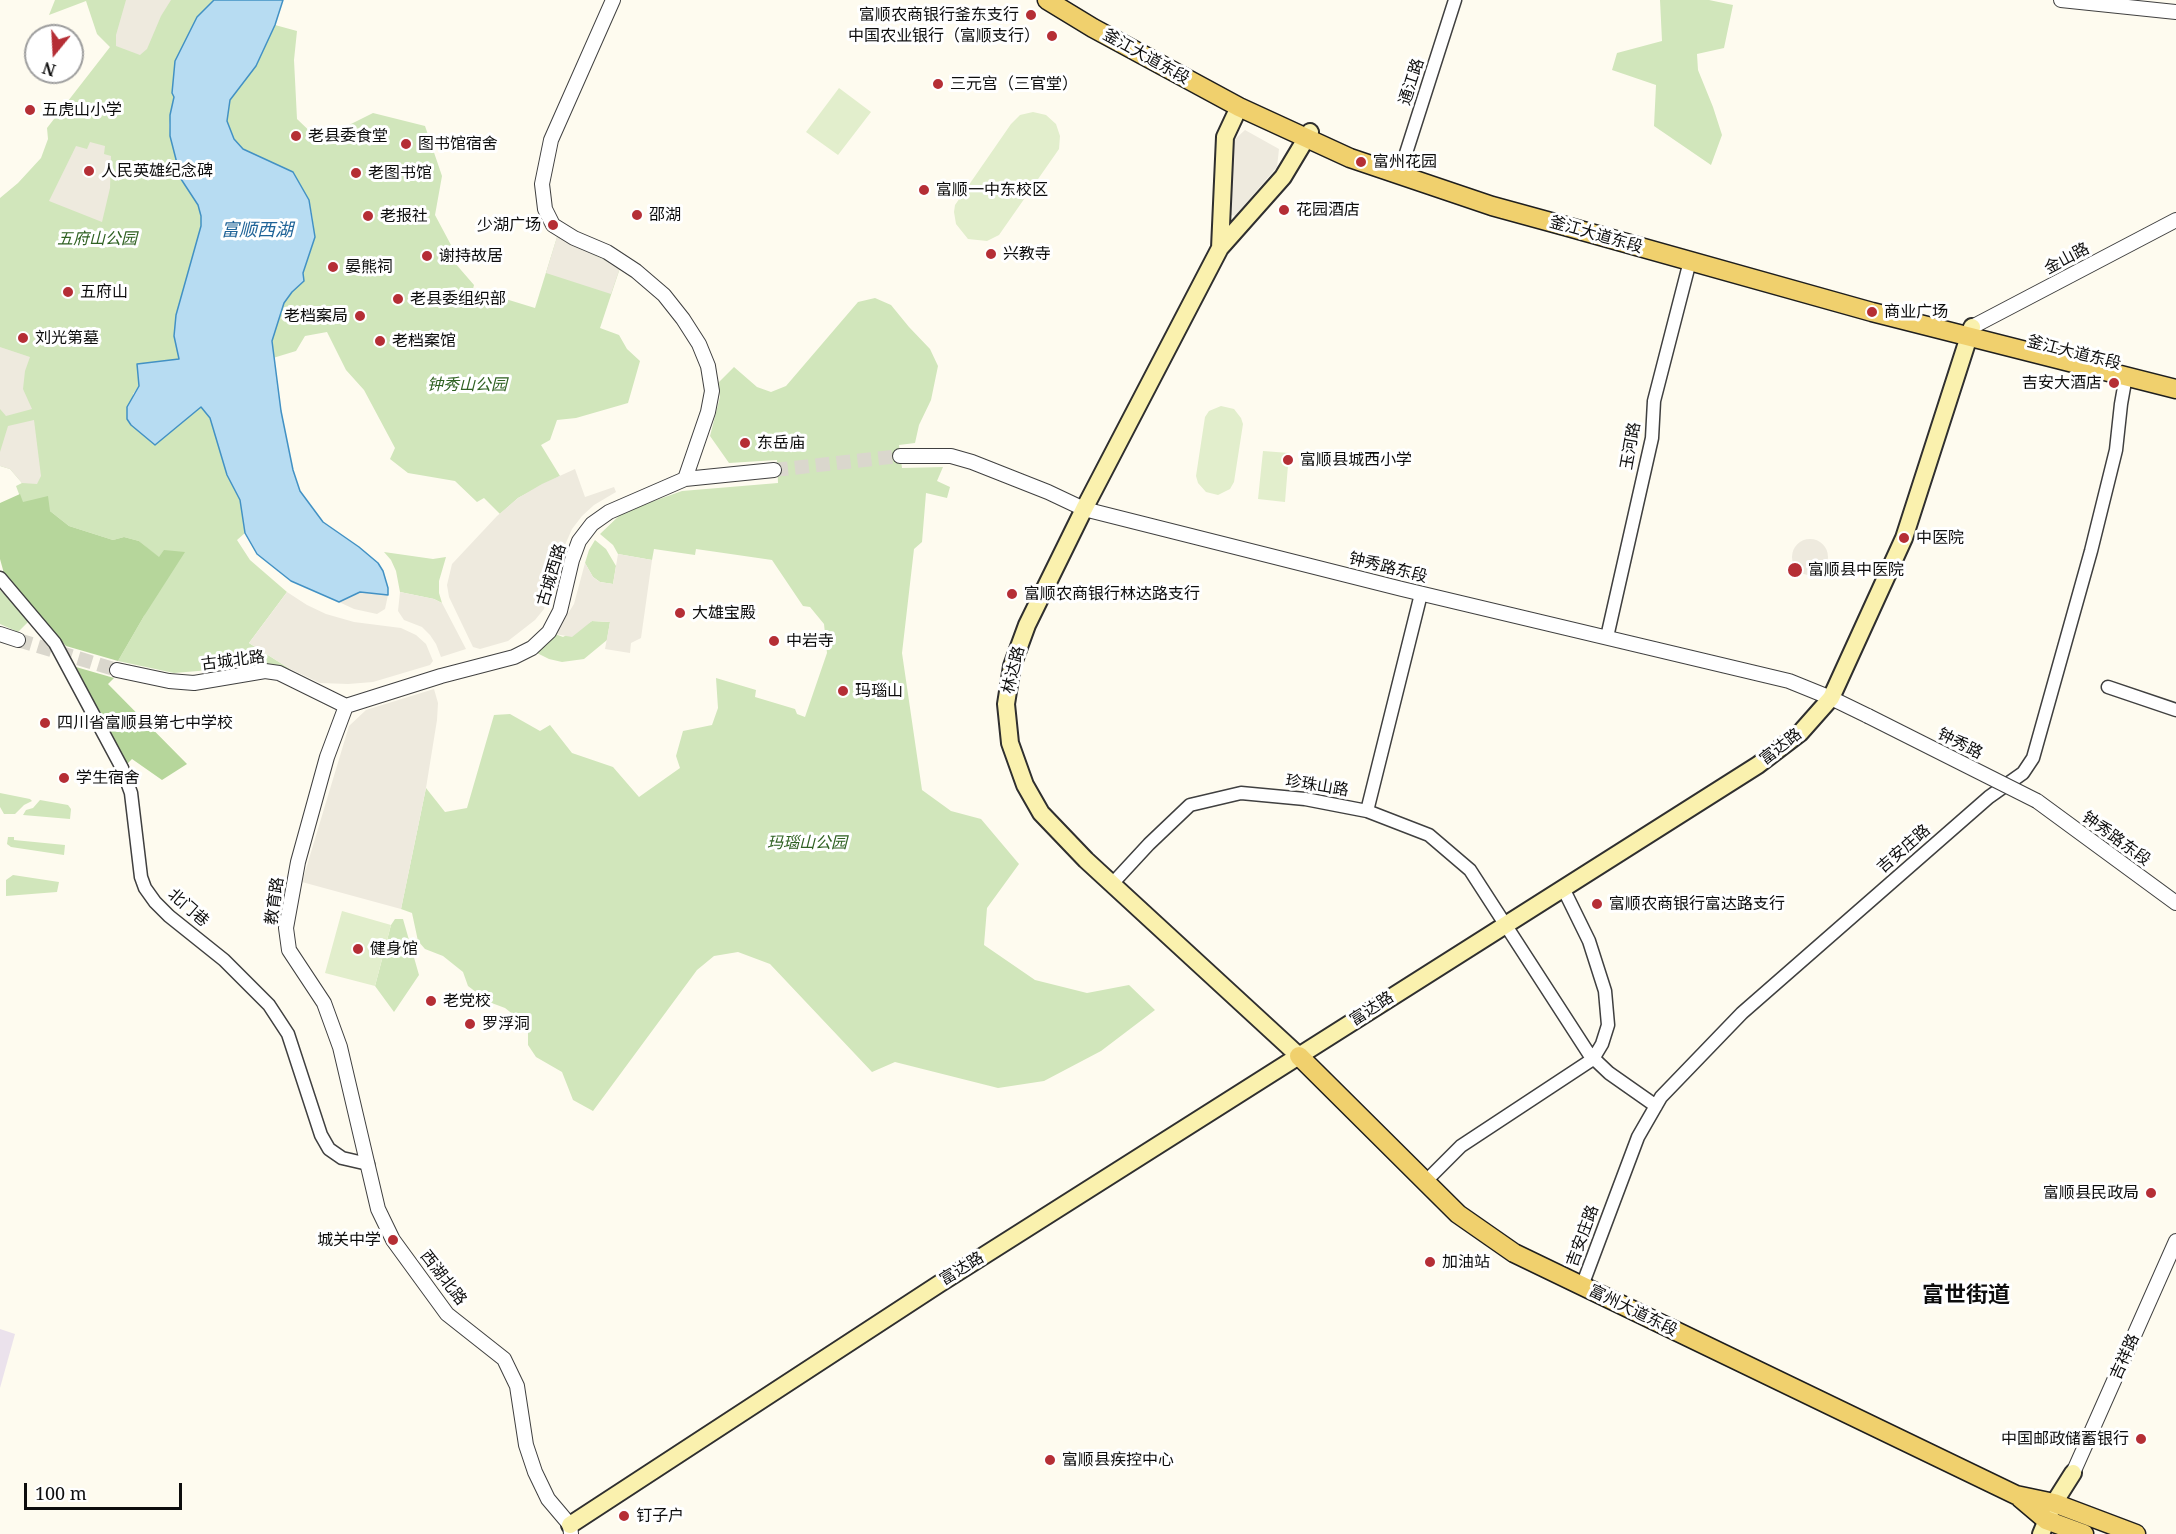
<!DOCTYPE html>
<html>
<head>
<meta charset="utf-8">
<style>
	body { margin:0 }
	#map { position:relative; width:2176px; height:1534px; overflow:hidden; background:#fefbef; font-family:"Noto Serif",serif }
	canvas { display:block }
	.north { position:absolute; left:24px; top:24px; width:60px; height:60px; box-sizing:border-box; background:#fff; border:2px solid #9e9e9e; border-radius:50%; rotate:198deg; font-size:16px; font-weight:700; line-height:24px; text-align:center; color:#0d0d0d }
	.north::after { content:''; display:block; margin:auto; width:21px; height:27px; background:#b52e35; clip-path:polygon(50% 0,100% 100%,50% 72%,0 100%) }
	.scale { position:absolute; left:24px; top:1483px; width:158px; height:27px; box-sizing:border-box; border:3px solid #0d0d0d; border-top:0; padding-left:8px; font-size:18px; line-height:21px; white-space:nowrap; color:#0d0d0d; -webkit-text-stroke:4px #fff; paint-order:stroke }
</style>
</head>
<body>
<div id="map">
<canvas width="2176" height="1534"></canvas>
<div class="north">N</div>
<div class="scale">100 m</div>
</div>
<script>
const context = document.querySelector('canvas').getContext('2d');
context.lineJoin = 'round';
function fillPath(path, color) { context.fillStyle = color; context.fill(path, 'evenodd'); }
const shape = rows => new Path2D(rows.map(r => 'M' + r).join(''));
function trace(path, color, width, dash) { context.strokeStyle = color; context.lineWidth = width; context.lineCap = dash ? 'butt' : 'round'; context.setLineDash(dash || []); context.stroke(path); }
function label(font, color, halo, rows, align = 'center') {
  context.font = font + ' "Noto Serif","Noto Sans SC",serif'; context.lineWidth = 6; context.setLineDash([]); context.textBaseline = 'middle'; context.strokeStyle = halo; context.fillStyle = color; for (const [text, x, y, turn = 0] of rows) {
    context.save(); context.translate(x, y); context.rotate((+turn || 0) * Math.PI / 180); context.textAlign = isNaN(turn) ? turn : align; if (halo) context.strokeText(text, 0, 0); context.fillText(text, 0, 0); context.restore();
  }
}
const industrial = shape([
	[0,1329,15,1334,0,1388]
]);
const green = shape([
	[55,0,214,0,190,30,186,40,172,93,174,97,169,125,170,136,181,179,198,205,201,216,201,226,174,336,179,359,139,386,133,394,131,425,155,445,201,407,210,418,227,475,240,500,243,514,245,533,237,540,250,560,287,592,249,643,290,669,269,664,247,664,222,669,174,673,118,661,144,616,159,558,139,541,124,537,113,540,69,526,50,511,22,502,16,486,22,483,10,469,0,466,0,198,18,183,41,158,48,139,47,128,110,47,97,34,86,1,49,15],
	[1660,0,1709,0,1733,5,1724,48,1697,54,1698,70,1713,107,1722,135,1711,165,1654,126,1656,85,1612,70,1617,53,1662,41],
	[275,25,297,31,294,60,297,119,319,140,373,113,425,126,442,176,435,215,451,245,448,255,474,285,473,289,535,308,557,237,620,268,600,328,619,335,627,349,640,361,628,403,576,418,557,420,550,440,541,445,560,476,518,498,500,514,484,498,477,502,455,481,408,473,390,459,395,448,364,390,346,370,327,332,305,336,296,351,273,358,272,341,284,303,292,292,304,281,303,273,315,237,312,215,309,200,293,172,243,149,234,139,227,121,230,100,256,66],
	[875,298,891,305,909,327,930,349,938,366,931,400,919,425,915,443,899,445,902,468,943,467,937,481,950,487,947,498,926,493,922,542,914,549,902,653,922,790,951,811,981,819,1019,864,987,908,984,945,1035,980,1087,993,1129,985,1155,1010,1101,1051,1044,1081,998,1088,895,1062,872,1072,770,964,738,952,714,956,697,970,593,1111,573,1100,562,1072,536,1057,528,1045,528,1031,523,1022,505,1008,489,1002,468,986,463,972,443,956,425,949,418,941,412,913,401,909,426,788,445,812,467,808,494,715,510,714,540,731,550,725,572,753,613,767,639,797,680,768,676,756,683,731,712,725,718,708,716,678,756,690,755,697,795,709,797,714,805,717,827,653,824,624,810,607,803,606,772,560,696,549,695,555,654,549,652,560,618,554,613,545,600,534,623,512,682,491,778,483,777,460,729,463,710,436,720,397,719,382,734,367,757,387,771,392,786,386,858,302],
	[595,540,606,549,616,566,613,584,600,582,593,577,585,563,589,550],
	[384,552,433,559,446,557,439,581,439,593,442,603,434,599,400,592,396,571,391,560],
	[0,590,30,620,18,632,0,624],
	[592,621,610,622,607,640,584,659,562,662,549,659,537,653,555,634,563,637],
	[0,793,30,799,32,801,24,805,15,814,4,814,0,807],
	[40,800,68,805,71,809,70,819,23,815,26,810,33,808],
	[8,837,14,837,14,840,65,845,64,855,11,847,7,844],
	[13,875,59,882,57,892,6,896,6,880],
	[395,919,403,919,419,975,394,1012,375,986,391,925]
]);
const forest = shape([
	[20,494,23,502,48,496,50,511,69,526,113,540,124,537,139,541,159,557,164,550,185,552,144,616,118,661,66,646,5,577,0,559,0,503],
	[76,667,114,678,108,684,187,764,162,780,132,759,127,764]
]);
const pitch = shape([
	[839,88,871,112,838,155,806,132],
	[1033,112,1046,115,1056,124,1060,136,1059,149,999,235,987,241,968,239,956,224,954,212,955,205,1011,124,1020,115],
	[1221,406,1234,409,1241,418,1243,424,1234,482,1230,489,1218,495,1206,492,1198,483,1196,476,1205,417,1209,411],
	[1263,451,1289,453,1285,502,1258,499],
	[342,911,391,925,375,986,325,973]
]);
const plaza = shape([
	[126,0,171,0,161,16,147,49,140,55,116,46,116,35],
	[1245,130,1279,149,1277,167,1235,216,1231,215,1234,140],
	[90,142,105,146,104,154,111,156,110,188,102,222,49,201,76,146,87,149],
	[557,237,620,268,611,294,546,273],
	[0,347,30,357,25,371,23,389,32,409,6,416,0,409],
	[34,420,41,476,37,484,22,483,10,469,0,466,0,452,8,426],
	[575,469,585,497,614,487,616,492,594,505,582,516,572,529,558,561,544,609,535,620,508,641,480,649,473,647,449,597,447,585,452,564,497,516,518,498,542,484],
	'1792 557a18 18 0 1 1 36 0a18 18 0 1 1-36 0Z',
	[618,554,652,560,641,638,631,643,630,653,605,649,610,622,592,621,572,637,555,634,574,604,585,563,593,577,600,582,613,584],
	[287,592,307,605,326,614,354,622,401,628,416,635,426,644,433,661,430,665,373,682,348,684,320,683,290,669,249,643],
	[360,592,388,595,385,609,377,614,354,609,339,602,352,594],
	[400,592,434,599,442,603,466,649,441,657,436,644,430,635,422,627,404,620,398,611],
	[434,689,438,703,437,720,426,788,401,909,302,882,349,726,366,710]
]);
const water = shape([
	[214,0,283,0,275,25,256,66,230,100,227,121,234,139,243,149,293,172,309,200,315,237,303,273,304,281,292,292,284,303,272,341,281,411,293,470,300,491,323,522,359,547,378,563,383,571,388,588,388,595,360,592,339,602,291,581,257,554,245,533,240,500,227,475,210,418,201,407,155,445,131,425,127,419,127,407,139,386,137,364,179,359,174,336,176,315,201,226,201,216,198,205,181,179,170,136,170,115,174,97,172,93,175,61,197,17,214,0]
]);
const tertiaryTunnel = shape([
	[774,470,900,456],
	[18,640,117,670]
]);
const minor = shape([
	[1399,175,1455,0],
	[0,578,55,643,122,768,131,793,141,877,145,888,155,902,169,916,224,960,269,1005,288,1034,321,1135,329,1149,342,1158,368,1164],
	[1607,637,1652,438,1654,401,1690,261],
	[2108,687,2176,710],
	[1367,811,1421,594],
	[1112,884,1149,844,1190,805,1241,793,1305,799,1367,811,1429,835,1470,870,1589,1054,1609,1073,1656,1106],
	[1425,1182,1461,1146,1593,1059,1602,1044,1608,1025,1605,991,1589,941,1563,888],
	[1582,1286,1638,1137,1661,1097,1742,1013,1989,797,2023,773,2033,758,2091,551,2116,450,2121,404,2126,376]
]);
const tertiary = shape([
	[613,0,551,140,542,184,545,209,553,225,574,238,607,252,636,271,664,295,683,319,699,344,708,366,712,391,708,412,685,479],
	[2061,0,2176,12],
	[1972,327,2176,220],
	[900,456,951,456,972,462,1048,492,1084,509,1402,589,1789,681,1831,698,1868,716],
	[0,634,18,640],
	[117,670,169,681,194,683,265,671,279,673,346,706],
	[346,706,327,757,298,862,286,928,289,950,324,1003,340,1047,378,1209,393,1240,447,1314,504,1359,517,1386,526,1445,535,1472,548,1499,570,1525,571,1534],
	[346,706,441,676,514,657,532,648,549,632,560,611,572,560,579,541,592,524,609,512,685,479,774,470],
	[2037,801,2176,903],
	[2073,1473,2176,1241]
]);
const secondary = shape([
	[1220,248,1225,137,1239,107],
	[1299,1056,1086,860,1041,813,1025,785,1010,743,1006,704,1012,666,1027,625,1084,509,1220,248,1283,177,1310,132],
	[570,1525,939,1284,1758,765,1800,733,1831,698,1904,538,1972,327],
	[2041,1534,2054,1503,2073,1473]
]);
const primary = shape([
	[1047,0,1093,28,1239,107,1350,158,1492,206,1565,226,1872,312,2176,389],
	[1299,1056,1458,1214,1514,1253,2016,1495,2054,1503,2136,1534],
	[2020,1498,2046,1520,2084,1534]
]);
const tertiaryBridge = shape([
	[1868,716,2037,801]
]);
const markers = [
	[1031,15,6,"#b52e35"],
	[1052,36,6,"#b52e35"],
	[938,84,6,"#b52e35"],
	[30,110,6,"#b52e35"],
	[296,136,6,"#b52e35"],
	[406,144,6,"#b52e35"],
	[1361,162,6,"#b52e35"],
	[89,171,6,"#b52e35"],
	[356,173,6,"#b52e35"],
	[924,190,6,"#b52e35"],
	[1284,210,6,"#b52e35"],
	[637,215,6,"#b52e35"],
	[368,216,6,"#b52e35"],
	[553,225,6,"#b52e35"],
	[991,254,6,"#b52e35"],
	[427,256,6,"#b52e35"],
	[333,267,6,"#b52e35"],
	[68,292,6,"#b52e35"],
	[398,299,6,"#b52e35"],
	[1872,312,6,"#b52e35"],
	[360,316,6,"#b52e35"],
	[23,338,6,"#b52e35"],
	[380,341,6,"#b52e35"],
	[2114,383,6,"#b52e35"],
	[745,443,6,"#b52e35"],
	[1288,460,6,"#b52e35"],
	[1904,538,6,"#b52e35"],
	[1795,570,8,"#b52e35"],
	[1012,594,6,"#b52e35"],
	[680,613,6,"#b52e35"],
	[774,641,6,"#b52e35"],
	[843,691,6,"#b52e35"],
	[45,723,6,"#b52e35"],
	[64,778,6,"#b52e35"],
	[1597,904,6,"#b52e35"],
	[358,949,6,"#b52e35"],
	[431,1001,6,"#b52e35"],
	[470,1024,6,"#b52e35"],
	[2151,1193,6,"#b52e35"],
	[393,1240,6,"#b52e35"],
	[1430,1262,6,"#b52e35"],
	[2141,1439,6,"#b52e35"],
	[1050,1460,6,"#b52e35"],
	[624,1516,6,"#b52e35"]
];
const poiNames = [
	["富顺农商银行釜东支行",1019,15,"right"],
	["中国农业银行（富顺支行）",1040,36,"right"],
	["三元宫（三官堂）",950,84],
	["五虎山小学",42,110],
	["老县委食堂",308,136],
	["图书馆宿舍",418,144],
	["富州花园",1373,162],
	["人民英雄纪念碑",101,171],
	["老图书馆",368,173],
	["富顺一中东校区",936,190],
	["花园酒店",1296,210],
	["邵湖",649,215],
	["老报社",380,216],
	["少湖广场",541,225,"right"],
	["兴教寺",1003,254],
	["谢持故居",439,256],
	["晏熊祠",345,267],
	["五府山",80,292],
	["老县委组织部",410,299],
	["商业广场",1884,312],
	["老档案局",348,316,"right"],
	["刘光第墓",35,338],
	["老档案馆",392,341],
	["吉安大酒店",2102,383,"right"],
	["东岳庙",757,443],
	["富顺县城西小学",1300,460],
	["中医院",1916,538],
	["富顺县中医院",1808,570],
	["富顺农商银行林达路支行",1024,594],
	["大雄宝殿",692,613],
	["中岩寺",786,641],
	["玛瑙山",855,691],
	["四川省富顺县第七中学校",57,723],
	["学生宿舍",76,778],
	["富顺农商银行富达路支行",1609,904],
	["健身馆",370,949],
	["老党校",443,1001],
	["罗浮洞",482,1024],
	["富顺县民政局",2139,1193,"right"],
	["城关中学",381,1240,"right"],
	["加油站",1442,1262],
	["中国邮政储蓄银行",2129,1439,"right"],
	["富顺县疾控中心",1062,1460],
	["钉子户",636,1516]
];
const streetNames = [
	["釜江大道东段",1146,57,29],
	["通江路",1412,82,-72],
	["釜江大道东段",1596,235,16],
	["金山路",2067,259,-28],
	["釜江大道东段",2074,353,14],
	["玉河路",1631,446,-80],
	["钟秀路东段",1388,568,14],
	["古城西路",552,575,-73],
	["古城北路",233,661,-7],
	["林达路",1014,670,-76],
	["钟秀路",1960,744,27],
	["富达路",1781,747,-38],
	["珍珠山路",1317,786,9],
	["钟秀路东段",2116,839,36],
	["吉安庄路",1904,849,-41],
	["教育路",275,901,-82],
	["北门巷",188,908,41],
	["富达路",1372,1009,-33],
	["吉安庄路",1583,1236,-70],
	["富达路",962,1269,-32],
	["西湖北路",443,1278,52],
	["富州大道东段",1633,1311,26],
	["吉祥路",2125,1357,-66]
];
const parkNames = [
	["五府山公园",97,239],
	["钟秀山公园",467,385],
	["玛瑙山公园",807,843]
];
const waterNames = [
	["富顺西湖",257,231]
];
const districtNames = [
	["富世街道",1966,1296]
];
fillPath(industrial, '#ebe2ec');
fillPath(green, '#d1e6bb');
fillPath(forest, '#b6d69b');
fillPath(pitch, '#e2eecc');
fillPath(plaza, '#eeeade');
fillPath(water, '#b7dcf2');
trace(water, '#4291c4', 1.5);
trace(tertiaryTunnel, '#dad7cd', 14, [14, 7]);
trace(minor, '#404040', 15);
trace(tertiary, '#404040', 16);
trace(secondary, '#2f2f2f', 20);
trace(primary, '#1e1e1e', 21);
trace(minor, '#fff', 12);
trace(tertiary, '#fff', 14);
trace(secondary, '#faf1ae', 16);
trace(primary, '#f0d06d', 18);
trace(tertiaryBridge, '#404040', 16, []);
trace(tertiaryBridge, '#fff', 14);
for (const [x, y, r, color] of markers) { const dot = new Path2D(); dot.arc(x, y, r, 0, 2 * Math.PI); context.fillStyle = color; context.fill(dot); trace(dot, '#fff', 2); }
label('16px', '#0d0d0d', '#fff', poiNames, 'left');
label('16px', '#0d0d0d', '#fff', streetNames);
label('italic 16px', '#2f6122', '#fff', parkNames);
label('italic 18px', '#1f6397', '#fff', waterNames);
label('bold 22px', '#0d0d0d', '#fff', districtNames);
</script>
</body>
</html>
